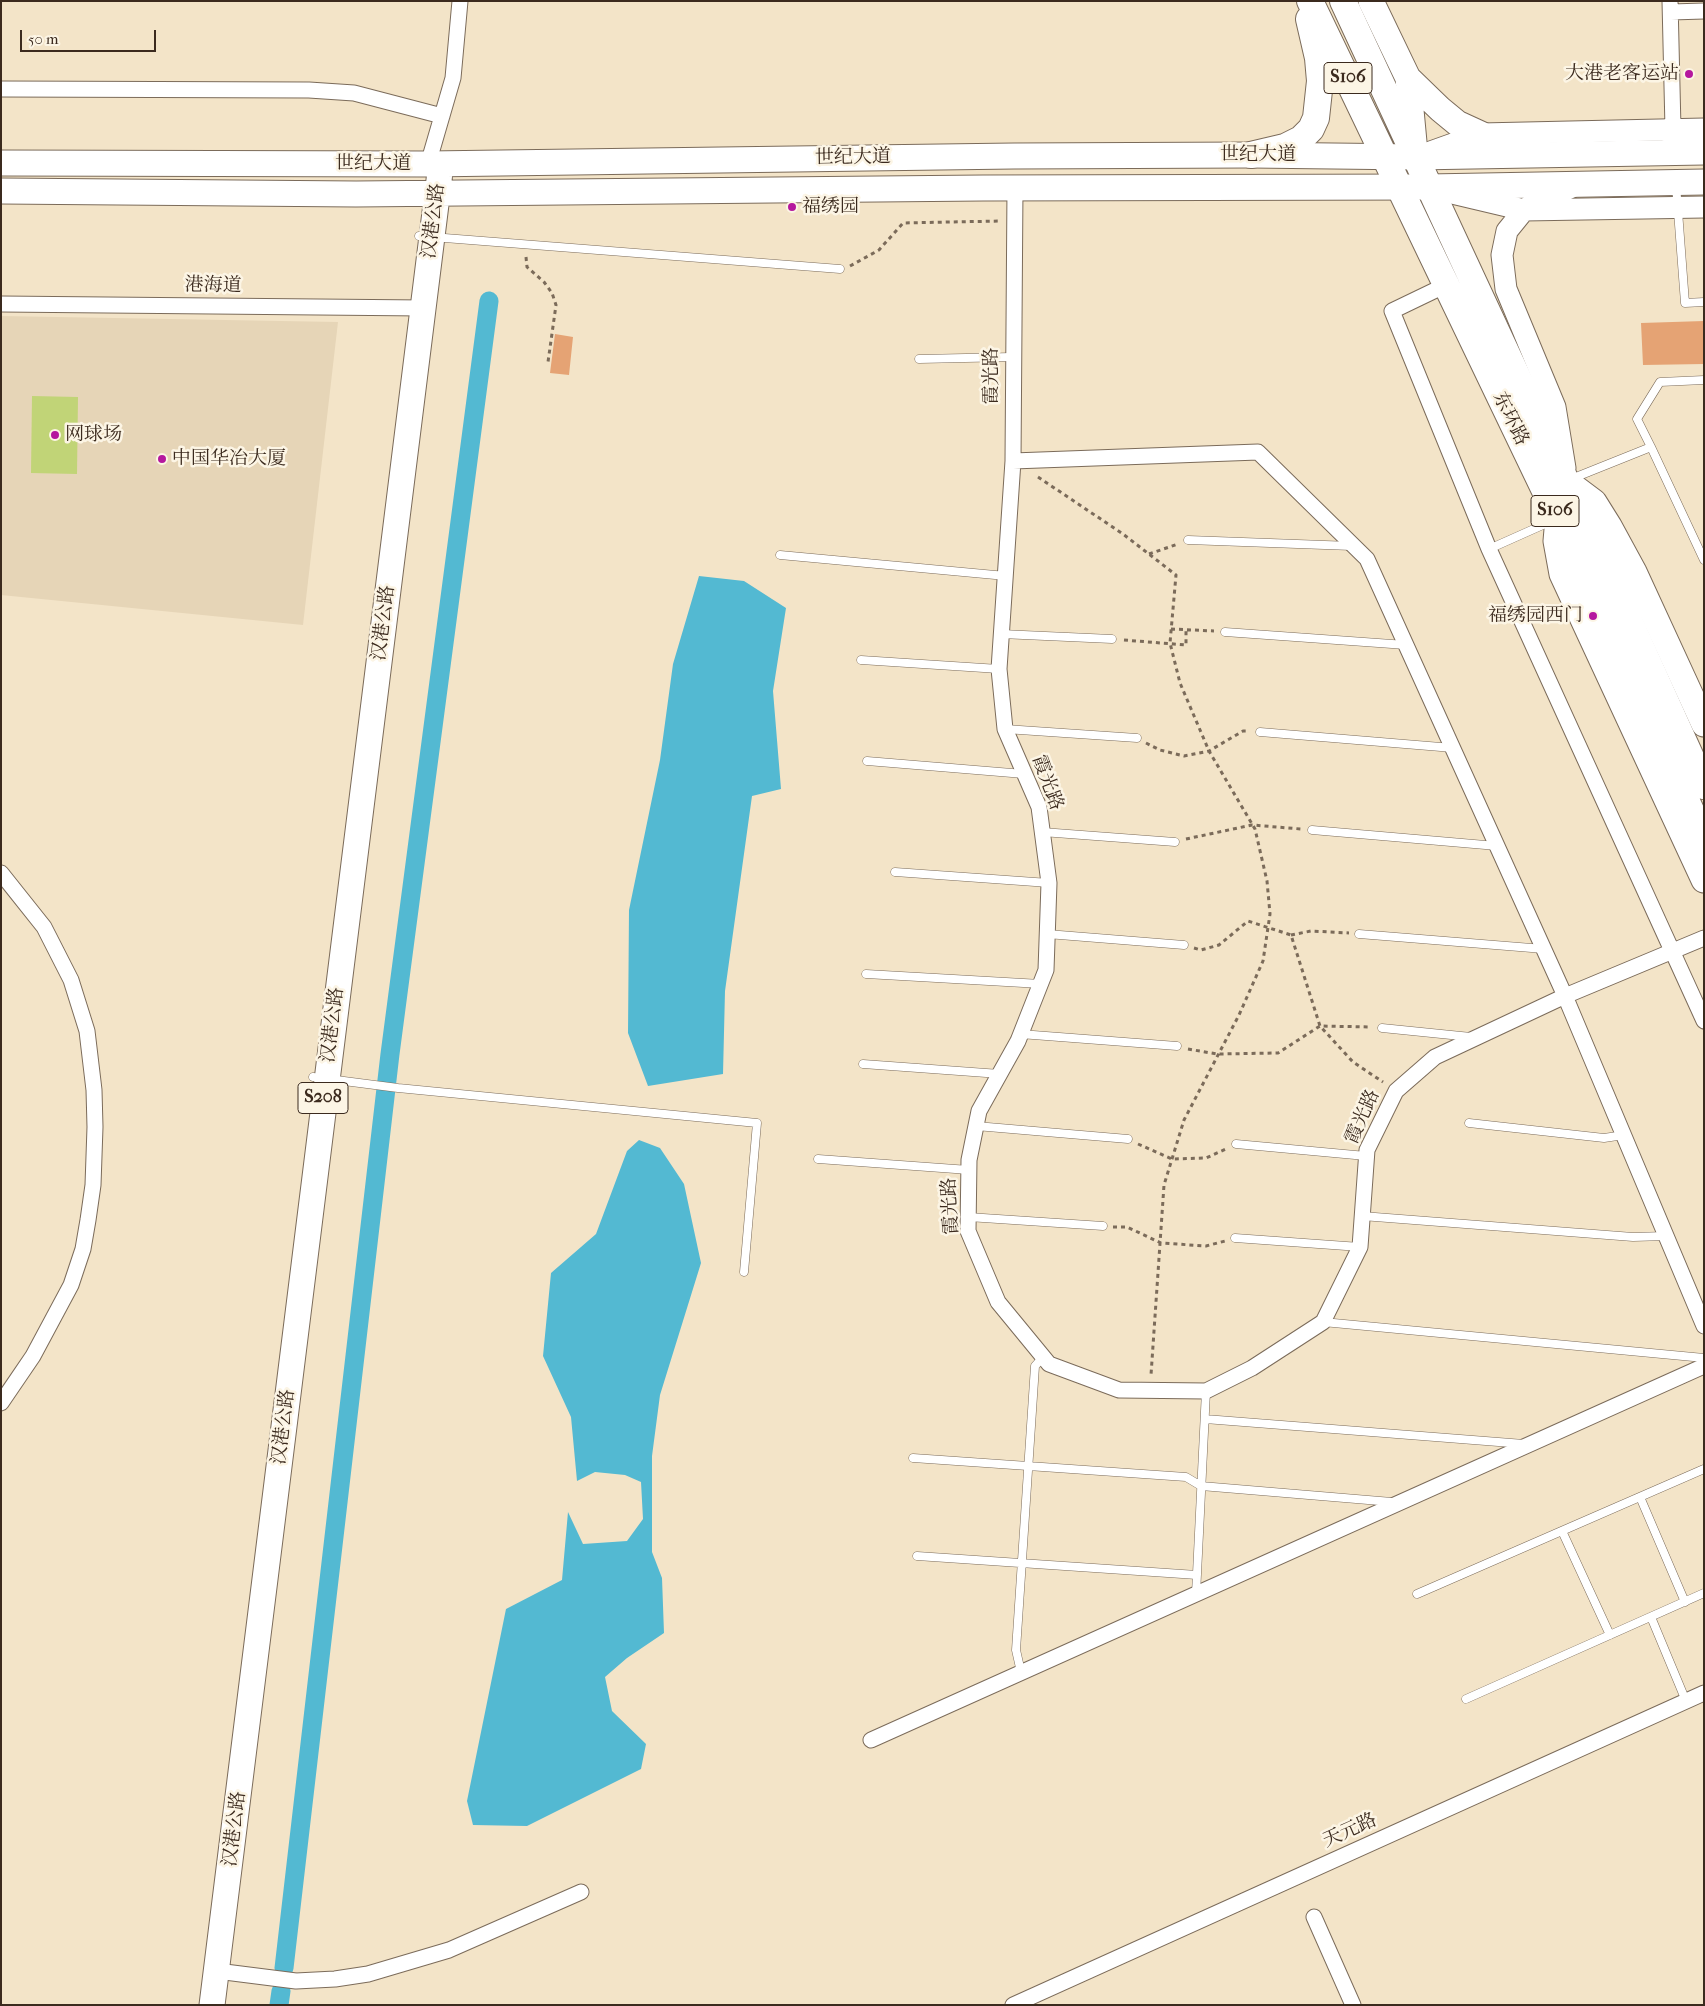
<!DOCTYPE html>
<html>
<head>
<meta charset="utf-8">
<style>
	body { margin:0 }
	#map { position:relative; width:1705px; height:2006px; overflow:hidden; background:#f3e4c8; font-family:"IM FELL French Canon",serif }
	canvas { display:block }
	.frame { position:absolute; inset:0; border:2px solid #3b2a1e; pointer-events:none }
	.scale { position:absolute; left:20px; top:30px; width:136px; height:22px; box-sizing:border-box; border:2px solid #3b2a1e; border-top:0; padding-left:6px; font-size:15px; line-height:18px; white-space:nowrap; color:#3b2a1e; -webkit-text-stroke:4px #fcf5e5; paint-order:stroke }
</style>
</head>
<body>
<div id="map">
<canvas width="1705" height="2006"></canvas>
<div class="frame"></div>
<div class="scale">50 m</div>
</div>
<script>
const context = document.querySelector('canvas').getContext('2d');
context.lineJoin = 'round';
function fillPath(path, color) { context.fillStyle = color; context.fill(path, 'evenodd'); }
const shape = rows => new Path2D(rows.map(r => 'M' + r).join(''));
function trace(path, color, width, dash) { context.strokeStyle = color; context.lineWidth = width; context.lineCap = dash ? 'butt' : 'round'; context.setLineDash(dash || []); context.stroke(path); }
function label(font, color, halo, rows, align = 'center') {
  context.font = font + ' "IM FELL French Canon","Noto Serif SC",serif'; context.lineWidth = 5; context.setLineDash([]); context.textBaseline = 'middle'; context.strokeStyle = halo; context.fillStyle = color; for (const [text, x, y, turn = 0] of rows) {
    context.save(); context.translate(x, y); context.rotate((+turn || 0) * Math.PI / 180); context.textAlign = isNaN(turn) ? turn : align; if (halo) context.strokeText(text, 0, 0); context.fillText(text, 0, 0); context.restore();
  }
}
const built = shape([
	[1,316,338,322,303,625,1,595]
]);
const green = shape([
	[32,396,78,397,77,474,31,473]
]);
const water = shape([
	[699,576,744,581,786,608,773,691,781,789,752,796,725,991,723,1074,648,1086,628,1033,629,910,660,760,673,664],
	[639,1140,660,1148,684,1184,701,1263,660,1395,652,1456,652,1552,662,1578,664,1633,627,1658,605,1677,612,1711,646,1744,641,1769,527,1826,473,1825,467,1801,506,1609,562,1580,568,1512,583,1544,627,1541,643,1519,641,1482,625,1475,595,1472,577,1481,571,1417,543,1356,551,1273,596,1234,627,1151]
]);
const canal = shape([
	[284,1968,390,1054,489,301],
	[279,2005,281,1991]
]);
const building = shape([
	[1704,321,1704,364,1643,365,1641,323],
	[555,334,573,337,569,375,550,373]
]);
const path = shape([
	[526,257,527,267,544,282,552,293,556,305,548,362],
	[850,266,879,250,903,223,1000,221],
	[1038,477,1123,534,1176,575,1170,643,1180,683,1209,751,1255,829,1267,881,1270,914,1263,961,1239,1015,1184,1120,1164,1185,1151,1375],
	[1149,554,1178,544],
	[1171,629,1214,631],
	[1124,640,1186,645,1186,630],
	[1146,743,1160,750,1184,756,1209,751,1243,731,1249,731],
	[1186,839,1252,825,1301,829],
	[1291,935,1311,931,1349,933],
	[1194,948,1201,950,1219,945,1248,921,1291,935,1320,1026,1353,1062,1383,1082],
	[1188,1049,1217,1054,1278,1053,1320,1026,1371,1027],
	[1138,1144,1172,1159,1206,1158,1226,1149],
	[1113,1227,1127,1227,1161,1243,1206,1246,1225,1241]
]);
const service = shape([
	[1676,185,1685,303,1704,302],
	[419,236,840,269],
	[919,359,1012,357],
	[1651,447,1637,419,1660,382,1704,380],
	[1571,479,1651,447,1704,560],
	[1188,540,1352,546],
	[1489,549,1554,520],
	[780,555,1006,576],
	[1225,632,1406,645],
	[1001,634,1112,639],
	[861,660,999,669],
	[1005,729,1137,738],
	[1260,732,1453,748],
	[867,761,1024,774],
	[1312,830,1497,846],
	[1042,832,1175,842],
	[895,872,1049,883],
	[1047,934,1184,945],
	[1359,934,1544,949],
	[866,974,1041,984],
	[1382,1028,1471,1037],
	[1020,1034,1177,1046],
	[863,1064,1000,1074],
	[313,1077,398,1088,757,1123,744,1272],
	[1469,1123,1604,1138,1624,1135],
	[976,1126,1128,1139],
	[1236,1144,1366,1156],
	[818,1159,969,1170],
	[1362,1216,1633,1237,1666,1236],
	[968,1217,1103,1226],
	[1235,1238,1360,1247],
	[1323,1322,1704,1358],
	[1205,1419,1524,1444],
	[913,1458,1186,1477,1201,1486,1392,1502],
	[1640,1497,1685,1602],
	[1562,1531,1610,1635],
	[917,1556,1197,1575],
	[1196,1594,1206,1391],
	[1417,1594,1704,1469],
	[1651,1617,1686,1701],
	[1021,1672,1016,1650,1035,1366,1044,1356],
	[1466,1699,1704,1593]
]);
const minor = shape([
	[1671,12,1704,11],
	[1,89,309,90,354,93,442,116],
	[1666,134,1673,129,1670,1],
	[428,164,453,78,460,1],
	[1015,188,1013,461,999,669,1005,729,1039,807,1049,883,1046,970,1018,1041,979,1111,969,1160,968,1231,998,1302,1049,1364,1119,1390,1206,1391,1252,1368,1323,1322,1360,1247,1367,1150,1396,1091,1435,1057,1565,996,1704,938],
	[1446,285,1392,311,1489,549,1704,1021],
	[1,304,424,308],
	[1013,461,1258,452,1367,559,1565,996,1704,1326],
	[1,873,44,927,71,980,87,1031,94,1090,95,1127,93,1185,88,1220,83,1249,71,1285,33,1356,1,1403],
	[871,1740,1704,1366],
	[1314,1917,1353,2005],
	[217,1971,296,1981,335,1979,368,1974,449,1950,581,1892],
	[1013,2005,1704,1693]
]);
const secondary = shape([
	[1425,154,1481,134,1704,129],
	[1448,192,1524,210,1704,207],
	[1565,468,1555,407,1506,289,1502,255,1507,231,1524,210,1540,199,1570,188]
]);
const primary = shape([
	[1371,1,1408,78,1440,109,1457,123,1481,134],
	[1408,78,1415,153],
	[1673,129,1704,146],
	[1,163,428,164,1014,156,1251,155,1415,157,1704,152],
	[1,191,356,194,983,188,1428,187,1704,182],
	[1566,481,1594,502,1609,526,1634,572,1704,724],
	[1558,518,1556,541,1562,574,1704,880],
	[212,2005,441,164]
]);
const trunk = shape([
	[1310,1,1546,493,1704,839],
	[1343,1,1566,481,1704,786],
	[1251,155,1285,147,1301,139,1311,129,1316,118,1320,81,1318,58,1309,19]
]);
const markers = [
	[1689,74,5,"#b5179e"],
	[792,207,5,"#b5179e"],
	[55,435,5,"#b5179e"],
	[162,459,5,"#b5179e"],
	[1593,616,5,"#b5179e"]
];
const shields = [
	[1348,78,48],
	[1555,511,48],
	[323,1098,50]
];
const shieldNames = [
	["S106",1348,78],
	["S106",1555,511],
	["S208",323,1098]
];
const poiNames = [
	["大港老客运站",1679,74,"right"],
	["福绣园",802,207],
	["网球场",65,435],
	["中国华冶大厦",172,459],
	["福绣园西门",1583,616,"right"]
];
const streetNames = [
	["世纪大道",1258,155],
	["世纪大道",853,158,-1],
	["世纪大道",373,164],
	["汉港公路",434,221,-83],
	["港海道",213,286,1],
	["霞光路",992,376,-90],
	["东环路",1510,419,64],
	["汉港公路",384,623,-83],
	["霞光路",1047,783,70],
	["汉港公路",333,1025,-83],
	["霞光路",1363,1117,-66],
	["霞光路",951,1206,-93],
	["汉港公路",284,1427,-83],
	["汉港公路",235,1829,-83],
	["天元路",1350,1831,-24]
];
fillPath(built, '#e6d5b7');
fillPath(green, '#c1d477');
fillPath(water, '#53b9d2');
trace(canal, '#53b9d2', 19);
fillPath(building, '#e5a374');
trace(service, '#7b6b5a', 9);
trace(minor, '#7b6b5a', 17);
trace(secondary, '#7b6b5a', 23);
trace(primary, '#7b6b5a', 27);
trace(trunk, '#7b6b5a', 28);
trace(path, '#7b6b5a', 3, [4, 4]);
trace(service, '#fff', 8);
trace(minor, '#fff', 15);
trace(secondary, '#fff', 21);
trace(primary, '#fff', 25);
trace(trunk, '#fff', 26);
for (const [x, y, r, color] of markers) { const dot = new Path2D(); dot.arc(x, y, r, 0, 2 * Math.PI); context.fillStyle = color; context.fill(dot); trace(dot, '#fcf5e5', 2); }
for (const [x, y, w] of shields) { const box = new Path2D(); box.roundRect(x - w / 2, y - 15.5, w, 31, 4); context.fillStyle = '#fcf5e5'; context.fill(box); trace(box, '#3b2a1e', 1); }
label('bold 18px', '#3b2a1e', null, shieldNames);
label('19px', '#3b2a1e', '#fcf5e5', poiNames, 'left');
label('19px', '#3b2a1e', '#fcf5e5', streetNames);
</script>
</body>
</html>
